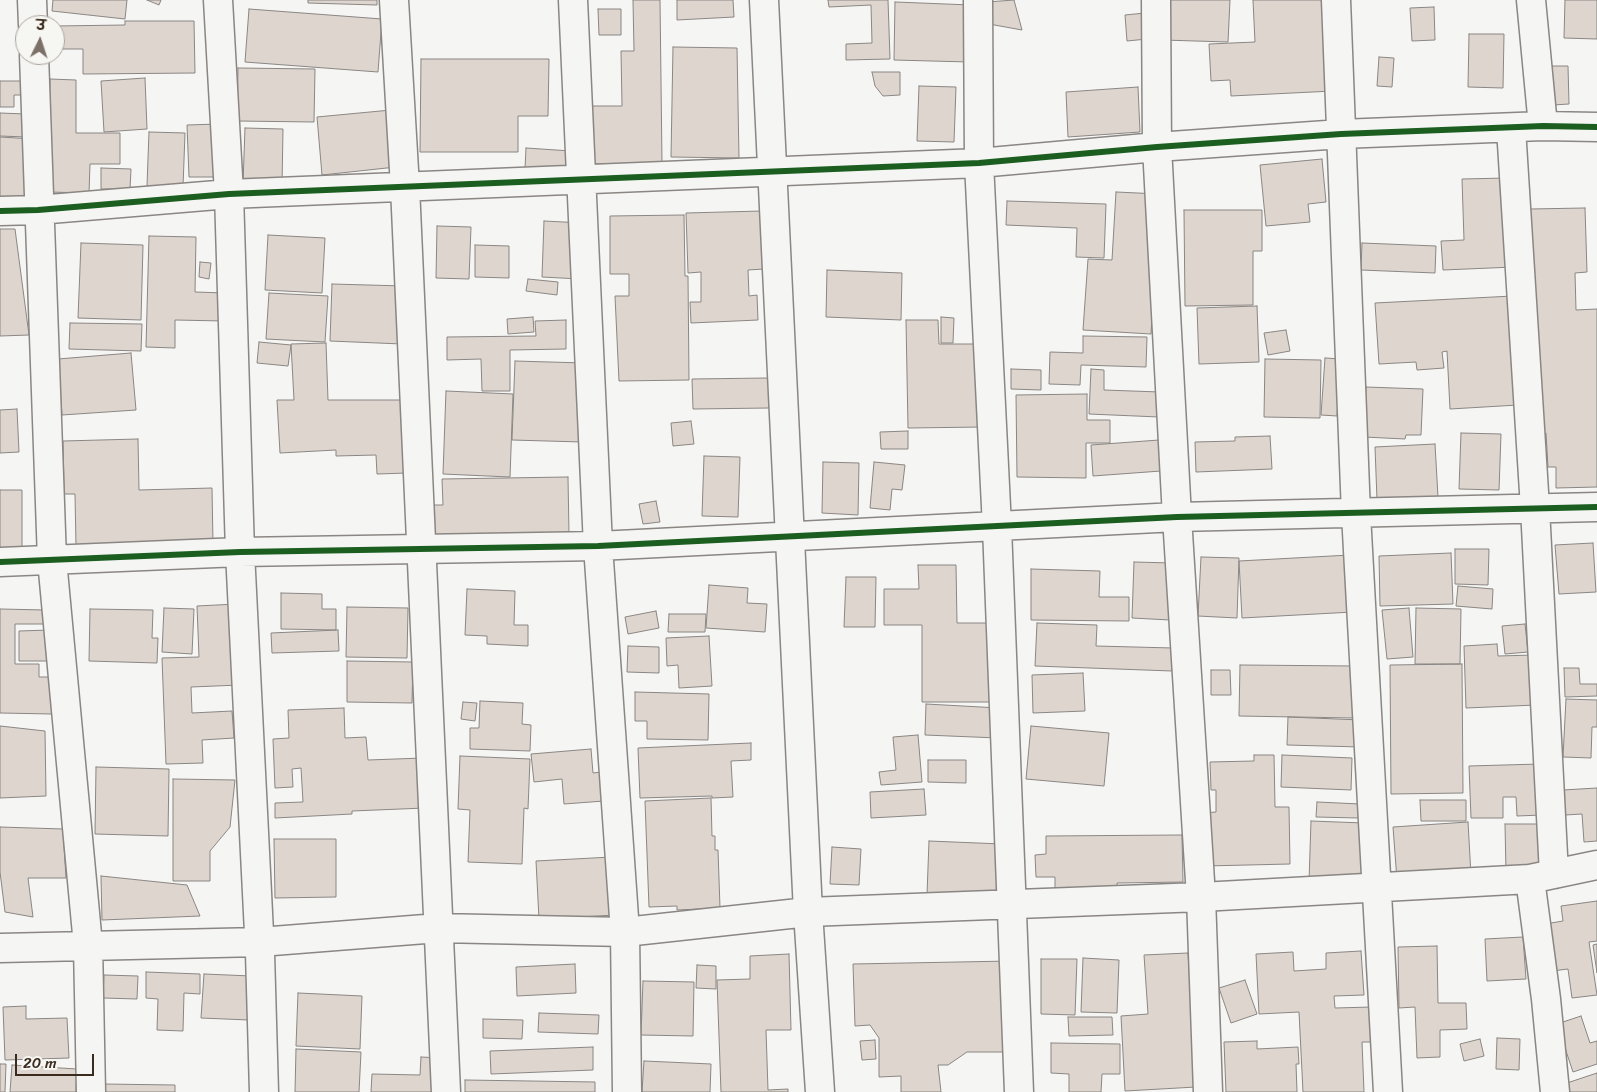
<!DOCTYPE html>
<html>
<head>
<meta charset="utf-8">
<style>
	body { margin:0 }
	#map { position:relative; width:1597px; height:1092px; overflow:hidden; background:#f5f5f3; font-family:Sriracha,"Playpen Sans Deva",sans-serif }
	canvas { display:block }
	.north { position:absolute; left:15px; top:15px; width:50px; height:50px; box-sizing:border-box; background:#f6f6f2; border:1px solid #aba49d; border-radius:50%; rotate:4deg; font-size:14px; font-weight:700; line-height:20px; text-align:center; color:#3b2a1e }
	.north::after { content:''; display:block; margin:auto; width:18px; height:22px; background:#7c7169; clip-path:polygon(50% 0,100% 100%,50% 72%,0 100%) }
	.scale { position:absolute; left:15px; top:1054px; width:79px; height:22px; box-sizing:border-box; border:2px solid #3b2a1e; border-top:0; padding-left:6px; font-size:15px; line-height:18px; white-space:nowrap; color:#3b2a1e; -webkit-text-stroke:4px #f6f6f2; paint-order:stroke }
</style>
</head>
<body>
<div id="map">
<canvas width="1597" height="1092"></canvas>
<div class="north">उ</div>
<div class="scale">20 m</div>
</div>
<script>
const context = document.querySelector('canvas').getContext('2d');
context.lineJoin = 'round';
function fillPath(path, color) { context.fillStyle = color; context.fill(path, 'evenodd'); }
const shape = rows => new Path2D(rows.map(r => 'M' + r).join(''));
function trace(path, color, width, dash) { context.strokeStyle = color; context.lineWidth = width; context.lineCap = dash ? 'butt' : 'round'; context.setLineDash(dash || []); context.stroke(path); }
const building = shape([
	[53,0,127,0,125,19,52,11,53,0],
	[147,0,161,0,159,5,147,0],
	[308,0,377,0,377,5,308,3,308,0],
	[633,0,660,0,662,163,589,164,588,106,622,106,621,51,634,51,633,0],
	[677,0,733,0,734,17,677,20,677,0],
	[828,0,888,0,890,59,846,60,846,44,872,43,871,5,829,7,828,0],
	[1014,0,1022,30,989,24,987,2,1014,0],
	[1165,0,1230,0,1228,42,1163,40,1165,0],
	[1253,0,1326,0,1333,91,1231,96,1230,80,1211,81,1209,44,1255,42,1253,0],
	[1565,0,1597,0,1597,39,1564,38,1565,0],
	[895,2,971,5,969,62,894,60,895,2],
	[1434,7,1435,40,1412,41,1410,8,1434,7],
	[249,9,382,19,378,72,245,62,249,9],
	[598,9,621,9,621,35,599,35,598,9],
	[1145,13,1147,39,1127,41,1125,15,1145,13],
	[125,21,194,21,195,73,83,74,83,49,56,49,56,26,125,25,125,21],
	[1469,34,1504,34,1503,88,1468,87,1469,34],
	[673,47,737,48,739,158,671,157,673,47],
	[1379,57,1394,58,1392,87,1377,86,1379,57],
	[421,59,549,59,548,116,518,116,518,152,420,152,421,59],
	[1552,66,1568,66,1569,104,1553,105,1552,66],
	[238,68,315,69,314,122,237,121,238,68],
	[872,72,900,72,900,95,883,96,875,86,872,72],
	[145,78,147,129,104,132,101,81,145,78],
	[50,79,76,80,76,133,120,133,120,164,90,164,89,193,48,192,50,79],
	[0,81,31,81,31,95,14,95,14,107,0,107,0,81],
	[919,86,956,87,954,142,917,141,919,86],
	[1138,87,1140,132,1068,137,1066,92,1138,87],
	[391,110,396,167,322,175,317,117,391,110],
	[0,113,26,114,26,137,0,136,0,113],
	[218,124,219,177,189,177,187,125,218,124],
	[245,128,283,129,282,186,243,185,245,128],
	[149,132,185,133,183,187,147,186,149,132],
	[0,137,34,139,31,199,0,197,0,137],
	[526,148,571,151,569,173,525,169,526,148],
	[1322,159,1326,202,1308,204,1310,222,1266,226,1260,165,1322,159],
	[101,168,131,169,130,189,101,189,101,168],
	[1507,178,1514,267,1443,270,1441,241,1464,240,1462,179,1507,178],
	[1116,192,1159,194,1151,334,1083,330,1088,259,1112,260,1116,192],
	[1007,201,1106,204,1104,258,1076,257,1077,228,1006,225,1007,201],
	[1585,208,1587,272,1575,273,1576,310,1597,309,1597,487,1556,488,1556,467,1548,467,1546,433,1537,434,1530,209,1585,208],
	[1184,210,1262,210,1262,251,1253,251,1253,305,1185,306,1184,210],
	[762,211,764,269,748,270,749,296,757,295,758,320,691,323,690,302,701,302,701,272,688,273,686,213,762,211],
	[684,215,685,276,688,276,689,380,619,381,615,296,629,296,629,274,610,274,610,216,684,215],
	[544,221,583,223,580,279,542,277,544,221],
	[437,226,471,227,469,279,436,278,437,226],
	[0,229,15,229,29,335,0,336,0,229],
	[268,235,325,238,322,293,265,290,268,235],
	[149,236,196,237,195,292,225,293,224,321,175,320,175,348,146,347,149,236],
	[81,243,143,245,141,320,78,318,81,243],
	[1362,243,1436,246,1435,273,1361,270,1362,243],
	[475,245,509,246,509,278,475,277,475,245],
	[200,262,211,263,209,279,199,277,200,262],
	[827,270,902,273,901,320,826,317,827,270],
	[528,279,558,282,557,295,526,291,528,279],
	[332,284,404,286,402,344,330,341,332,284],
	[269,293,328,296,325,342,266,339,269,293],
	[1513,296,1518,405,1450,409,1447,351,1442,352,1444,368,1417,370,1416,362,1379,364,1375,303,1513,296],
	[1257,306,1259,362,1199,364,1197,308,1257,306],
	[533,317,534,332,508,334,507,319,533,317],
	[941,317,954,318,953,343,941,343,941,317],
	[566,320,566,349,510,350,510,391,482,391,481,359,447,360,447,337,536,336,535,321,566,320],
	[906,320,938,320,939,344,981,344,983,427,908,428,906,320],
	[70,323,142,324,141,351,69,349,70,323],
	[1286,330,1290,351,1268,355,1264,333,1286,330],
	[1083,336,1147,337,1146,367,1081,365,1080,385,1049,384,1050,352,1083,353,1083,336],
	[259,342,291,345,288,366,257,363,259,342],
	[326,343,328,400,403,400,407,473,377,474,376,455,336,456,336,450,280,453,277,400,294,400,291,344,326,343],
	[131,353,136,410,62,415,58,359,131,353],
	[1325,358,1341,359,1337,416,1321,415,1325,358],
	[1265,359,1321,360,1320,418,1264,417,1265,359],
	[515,361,584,363,582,442,512,440,515,361],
	[1011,369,1041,370,1041,390,1011,389,1011,369],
	[1091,369,1104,370,1104,390,1160,392,1159,417,1089,414,1091,369],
	[769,378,769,408,693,409,692,379,769,378],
	[1366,387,1423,389,1421,435,1406,435,1405,439,1364,437,1366,387],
	[446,391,513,394,510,477,443,474,446,391],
	[1087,394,1087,420,1110,420,1110,443,1086,443,1086,478,1017,477,1016,395,1087,394],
	[17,409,19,452,0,453,0,410,17,409],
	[691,421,694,444,673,446,671,423,691,421],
	[908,431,908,449,881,449,880,432,908,431],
	[1461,433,1501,434,1499,490,1459,489,1461,433],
	[1270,436,1272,469,1196,472,1195,442,1235,441,1235,437,1270,436],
	[138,439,139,490,212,488,213,544,76,546,75,494,64,494,63,441,138,439],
	[1159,440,1161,471,1093,476,1091,445,1159,440],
	[1435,444,1438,497,1377,500,1375,447,1435,444],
	[704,456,740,457,738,517,702,516,704,456],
	[823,462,859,463,858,515,822,513,823,462],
	[874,462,905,465,902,490,892,489,890,510,870,508,874,462],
	[568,477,569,534,435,537,434,505,443,505,442,479,568,477],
	[0,490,22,490,22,548,0,548,0,490],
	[656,501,660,522,643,524,639,504,656,501],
	[1593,543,1596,592,1559,594,1555,545,1593,543],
	[1455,549,1489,549,1488,585,1455,584,1455,549],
	[1451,553,1453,604,1380,606,1379,556,1451,553],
	[1350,555,1353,612,1242,618,1239,561,1350,555],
	[1201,557,1239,558,1237,618,1198,616,1201,557],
	[1134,562,1172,563,1170,620,1132,618,1134,562],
	[918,565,956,565,957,623,997,623,997,702,922,702,922,625,884,625,884,589,919,589,918,565],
	[1031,569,1100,571,1099,597,1129,597,1129,621,1031,620,1031,569],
	[846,577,876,577,875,627,844,627,846,577],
	[709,585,748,588,747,603,767,604,765,632,706,628,709,585],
	[1458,586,1493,589,1492,609,1456,606,1458,586],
	[467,589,515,591,514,625,528,625,528,646,487,644,487,636,465,635,467,589],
	[281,593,322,594,322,609,336,609,336,630,281,629,281,593],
	[237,604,240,685,191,687,192,713,232,711,234,738,202,740,203,763,166,764,162,658,199,657,197,606,237,604],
	[347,607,408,608,407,658,346,657,347,607],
	[164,608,194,609,192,654,162,652,164,608],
	[1409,608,1413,657,1387,659,1382,610,1409,608],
	[1416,608,1461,609,1460,664,1415,664,1416,608],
	[0,609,45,610,45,624,15,624,15,664,39,664,39,677,52,677,52,714,0,713,0,609],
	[90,609,153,610,152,638,158,638,157,663,89,661,90,609],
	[656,611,659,628,628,634,625,617,656,611],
	[669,614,706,614,705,632,668,632,669,614],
	[1037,623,1097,625,1096,646,1173,648,1172,671,1035,666,1037,623],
	[1525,624,1528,652,1505,654,1502,626,1525,624],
	[50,630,51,661,19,661,19,631,50,630],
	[338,630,339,651,272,653,271,633,338,630],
	[709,636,712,686,679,688,678,665,667,666,666,638,709,636],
	[1497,644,1498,656,1534,655,1536,705,1466,708,1464,646,1497,644],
	[628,646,659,647,659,673,627,672,628,646],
	[347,661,413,662,412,703,347,702,347,661],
	[1462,664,1463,793,1391,794,1390,665,1462,664],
	[1240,665,1355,666,1354,718,1239,716,1240,665],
	[1564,668,1579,668,1580,684,1597,684,1597,696,1565,697,1564,668],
	[1211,670,1230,670,1231,695,1211,695,1211,670],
	[1083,673,1085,711,1033,713,1032,675,1083,673],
	[635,692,709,694,708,740,647,739,647,721,635,721,635,692],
	[1566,699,1597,700,1597,727,1592,727,1591,758,1563,757,1566,699],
	[480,701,523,703,522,724,531,725,530,751,470,749,470,728,479,728,480,701],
	[463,702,477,703,475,721,461,719,463,702],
	[926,704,999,708,998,738,925,735,926,704],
	[344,708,345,738,366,737,368,760,423,758,425,808,352,811,352,814,275,818,275,803,303,802,301,768,292,769,293,787,275,788,273,739,289,738,288,710,344,708],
	[1288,717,1361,720,1361,747,1287,745,1288,717],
	[0,726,45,731,46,796,0,798,0,726],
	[1031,726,1109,733,1104,786,1026,779,1031,726],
	[918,735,922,782,881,785,879,772,896,770,893,737,918,735],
	[751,743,751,760,731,761,733,797,712,798,712,796,640,798,638,748,751,743],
	[591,749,593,773,601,772,604,801,564,804,562,779,534,782,531,754,591,749],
	[1254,755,1274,755,1275,807,1289,807,1290,864,1205,866,1204,813,1216,812,1216,790,1211,790,1210,762,1254,761,1254,755],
	[1282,755,1352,758,1351,790,1281,787,1282,755],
	[460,756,530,759,528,809,524,808,522,864,468,862,470,810,458,809,460,756],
	[928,760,966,760,966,783,928,782,928,760],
	[1540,764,1542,815,1517,816,1516,797,1503,797,1503,818,1471,818,1469,766,1540,764],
	[96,767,169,769,168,836,95,834,96,767],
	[173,779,235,780,230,827,210,851,210,881,173,881,173,779],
	[1597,788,1597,841,1584,842,1582,814,1565,815,1563,790,1597,788],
	[924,789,926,815,871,818,870,792,924,789],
	[711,798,712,836,715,836,715,850,718,850,720,908,677,910,677,906,649,907,645,801,711,798],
	[1420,800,1466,800,1466,821,1421,821,1420,800],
	[1317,802,1360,804,1359,818,1316,817,1317,802],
	[1311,821,1364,823,1362,884,1309,882,1311,821],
	[1468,822,1471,875,1397,880,1393,827,1468,822],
	[1505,824,1539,824,1540,871,1506,872,1505,824],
	[0,827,63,829,66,878,28,878,33,917,5,912,0,872,0,827],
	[1182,835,1183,882,1117,883,1118,893,1055,894,1055,877,1036,877,1035,855,1046,854,1046,836,1182,835],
	[274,839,336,839,336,897,275,898,274,839],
	[929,841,1002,844,1001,897,927,895,929,841],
	[832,847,861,849,859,885,830,884,832,847],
	[612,857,616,915,539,919,536,861,612,857],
	[101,876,187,885,200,916,102,920,101,876],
	[1597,901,1597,941,1589,942,1597,995,1572,998,1568,969,1552,971,1545,924,1563,921,1561,906,1597,901],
	[1523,937,1526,979,1487,981,1485,939,1523,937],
	[1597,944,1597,973,1593,945,1597,944],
	[1437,946,1438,1003,1466,1003,1467,1029,1440,1030,1440,1057,1417,1058,1415,1007,1399,1008,1398,947,1437,946],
	[1361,951,1364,995,1334,996,1335,1008,1372,1007,1374,1042,1362,1042,1364,1092,1303,1092,1299,1012,1259,1014,1256,954,1293,952,1294,971,1326,969,1326,953,1361,951],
	[1188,953,1196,1087,1125,1091,1121,1016,1148,1014,1144,955,1188,953],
	[789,954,791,1030,766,1030,768,1090,788,1089,788,1092,721,1092,717,980,750,979,750,956,789,954],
	[1083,958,1119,960,1117,1013,1081,1012,1083,958],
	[1041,959,1077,959,1075,1015,1041,1014,1041,959],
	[1011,961,1012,1052,967,1052,948,1065,938,1065,941,1092,901,1092,901,1076,879,1077,879,1038,870,1025,855,1026,853,964,1011,961],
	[575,964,576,993,517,996,516,967,575,964],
	[697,965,716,966,716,989,696,988,697,965],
	[146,972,200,974,200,994,184,993,183,1031,157,1030,158,999,146,998,146,972],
	[204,974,251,976,249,1020,201,1018,204,974],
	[104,975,138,976,137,999,103,998,104,975],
	[1245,980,1257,1014,1231,1023,1219,988,1245,980],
	[643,981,694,982,693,1036,641,1035,643,981],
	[298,993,362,996,360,1049,296,1046,298,993],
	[26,1006,26,1019,67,1018,69,1058,5,1060,3,1007,26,1006],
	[539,1013,599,1015,598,1034,538,1032,539,1013],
	[1581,1016,1590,1043,1597,1041,1597,1064,1573,1072,1557,1024,1581,1016],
	[1068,1017,1112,1017,1113,1035,1069,1036,1068,1017],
	[483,1019,523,1020,522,1039,483,1038,483,1019],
	[1497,1038,1520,1039,1519,1070,1496,1069,1497,1038],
	[1480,1039,1484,1056,1464,1061,1460,1044,1480,1039],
	[875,1040,876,1059,862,1060,860,1041,875,1040],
	[1257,1041,1257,1049,1298,1047,1299,1064,1296,1064,1297,1092,1226,1092,1224,1042,1257,1041],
	[1051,1043,1120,1044,1120,1074,1102,1074,1101,1092,1069,1092,1069,1074,1051,1073,1051,1043],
	[593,1047,593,1070,491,1074,490,1051,593,1047],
	[296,1049,361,1052,359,1092,295,1092,296,1049],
	[421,1057,440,1058,440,1092,371,1092,372,1074,420,1075,421,1057],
	[644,1061,711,1064,710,1092,642,1092,644,1061],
	[0,1064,6,1064,5,1092,0,1092,0,1064],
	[12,1065,77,1069,76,1092,10,1092,12,1065],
	[1597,1073,1597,1092,1570,1092,1567,1083,1597,1073],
	[465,1080,595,1082,595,1092,465,1092,465,1080],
	[103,1084,175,1085,175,1092,104,1092,103,1084]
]);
const minor = shape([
	[32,0,33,25],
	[218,0,229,194,240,552,260,953,264,1092],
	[394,0,405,187,446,1092],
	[573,0,598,546,625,932,627,1092],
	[764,0,808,912,820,1092],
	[978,0,979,163,997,527,1019,1092],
	[1156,0,1157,147,1177,517,1201,897,1530,879,1597,865],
	[1336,0,1356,514,1388,1092],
	[1531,0,1543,126],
	[34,55,52,560,88,945,91,1092],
	[1511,128,1535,508,1554,874],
	[0,211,38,210,229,194,979,163,1157,147,1341,134,1543,126,1597,127],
	[0,562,240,552,598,546,1177,517,1597,507],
	[1530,879,1546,999,1555,1092],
	[0,948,260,942,438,928,625,932,808,912,1201,897,1208,1092]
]);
const cycleway = shape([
	[0,211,38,210,229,194,979,163,1157,147,1341,134,1543,126,1597,127],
	[0,562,240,552,598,546,1177,517,1597,507]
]);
fillPath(building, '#ded5ce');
trace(building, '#8a8683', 1);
trace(minor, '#8a8683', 31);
trace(minor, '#f5f5f3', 28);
trace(cycleway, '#1b5e20', 6);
</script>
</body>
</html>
